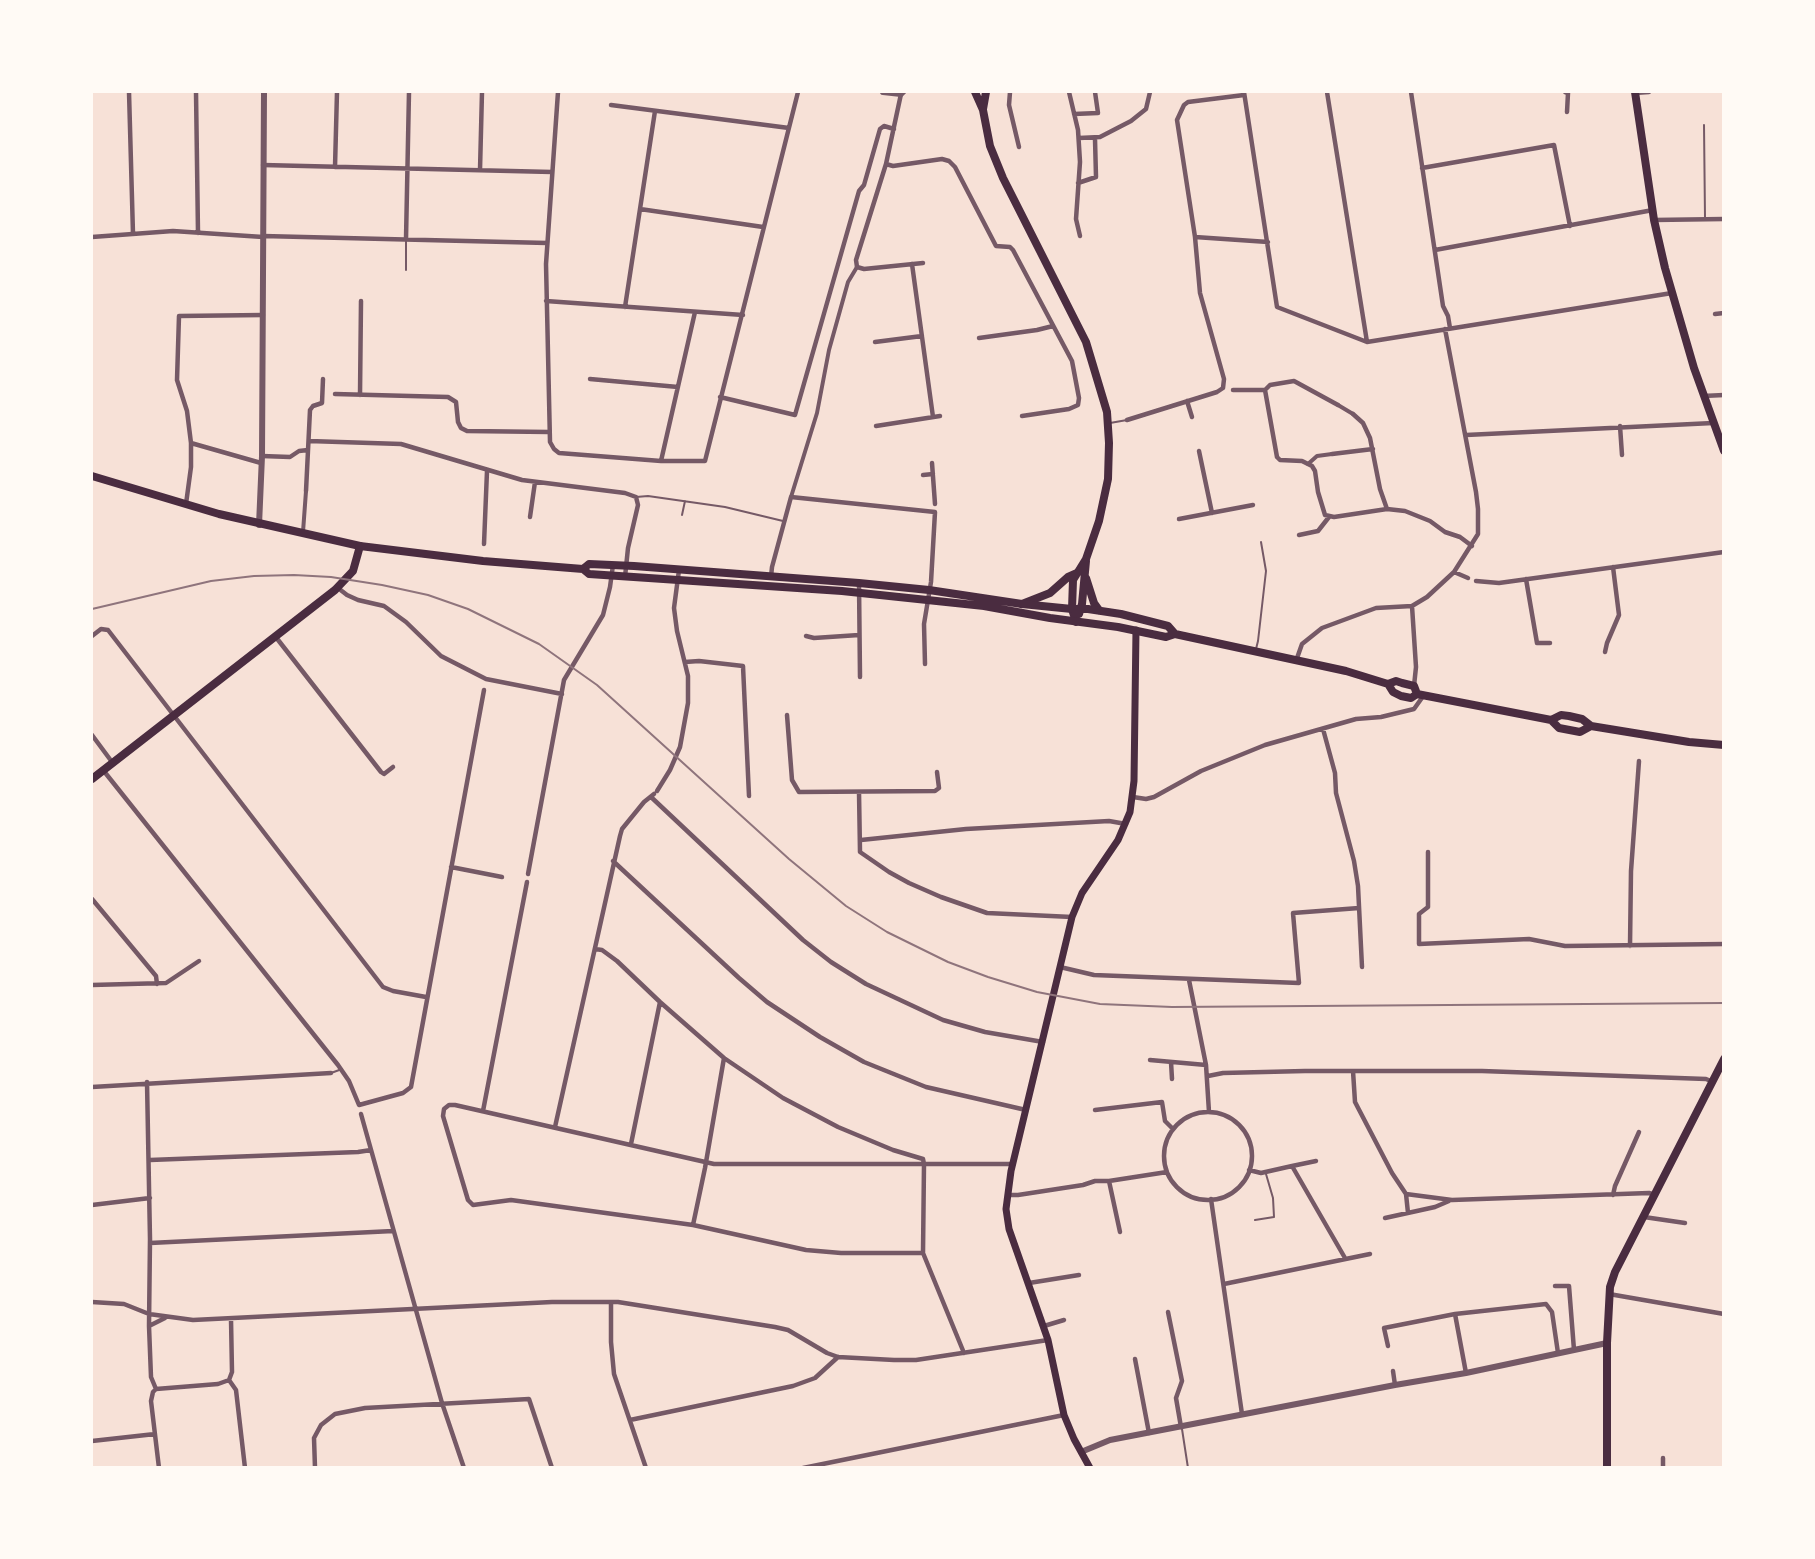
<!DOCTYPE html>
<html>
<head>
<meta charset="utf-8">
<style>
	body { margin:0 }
	#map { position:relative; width:1815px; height:1559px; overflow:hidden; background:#f7e1d7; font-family:Figtree,sans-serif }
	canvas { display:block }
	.frame { position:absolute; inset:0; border:93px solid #fffaf5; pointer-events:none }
</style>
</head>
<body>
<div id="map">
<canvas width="1815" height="1559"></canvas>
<div class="frame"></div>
</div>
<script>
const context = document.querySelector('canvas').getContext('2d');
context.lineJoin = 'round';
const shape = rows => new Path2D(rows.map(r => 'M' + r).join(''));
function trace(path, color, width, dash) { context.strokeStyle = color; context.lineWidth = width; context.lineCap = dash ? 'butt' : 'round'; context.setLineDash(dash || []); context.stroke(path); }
const service = shape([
	[1704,125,1705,218],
	[406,270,406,239],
	[1110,423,1127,420],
	[636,497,648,496,725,507,783,521],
	[682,515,685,501],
	[1256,649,1258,641,1266,571,1261,542],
	[331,1073,342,1069],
	[1255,1220,1274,1217,1273,1198,1266,1174],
	[1182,1429,1188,1468]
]);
const pedestrian = shape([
	[1338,405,1353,414],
	[1308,464,1317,456,1332,454],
	[791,497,817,413,829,350,848,282,857,267],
	[303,532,306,491]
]);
const minor = shape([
	[129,92,133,234],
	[196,92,198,233],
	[558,92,546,264,550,442,554,449,559,453,661,461,705,461,798,92],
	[1010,92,1009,105,1019,147],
	[1069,92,1078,130,1080,162,1076,219,1080,236],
	[1244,92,1277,307,1367,342,1672,293],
	[1327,92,1367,342],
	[1411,92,1443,306,1448,316,1450,328],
	[1565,92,1568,93,1567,112],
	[1635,93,1649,92],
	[901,94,886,164,856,260,857,267,864,269,923,263],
	[611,105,789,128],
	[1074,114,1098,113,1095,92],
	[1079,138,1100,137,1131,121,1146,109,1150,92],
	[886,164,893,166,942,159,949,161,955,167,996,246,1010,247,1013,250,1072,361,1079,398,1078,405,1069,409,1022,416],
	[263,165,552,172],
	[335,167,337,92],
	[1422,168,1554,145,1570,226],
	[480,170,482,92],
	[1078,183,1096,177,1095,139],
	[640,209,763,227],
	[1654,220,1724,219],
	[263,236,547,243],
	[92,237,173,231,263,237],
	[1195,237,1268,242],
	[406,239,409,92],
	[1435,250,1653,210],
	[912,264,933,417],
	[546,301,743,315],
	[625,307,655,111],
	[1715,314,1724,313],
	[979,338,1037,330,1053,326],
	[875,342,922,336],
	[590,379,678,387],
	[1233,390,1265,390],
	[1265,390,1277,457,1280,460,1302,461,1312,466,1315,471,1318,492,1325,515,1334,517,1387,509,1405,511,1430,521,1445,532,1460,537,1472,546],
	[1265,390,1270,385,1294,381,1338,405],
	[335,394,448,397,456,402,458,422,461,428,467,431,549,432],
	[360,395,361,301],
	[1703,396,1724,395],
	[720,397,795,415,859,191,864,185,880,129,884,126,894,129],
	[1187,401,1192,417],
	[1353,414,1363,423,1370,438,1380,489,1387,509],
	[1127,420,1217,392,1223,388,1224,379,1200,293,1195,237,1177,120,1184,105,1188,102,1244,95],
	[876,426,940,416],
	[1620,426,1622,455],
	[1466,435,1713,423],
	[309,441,401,444,522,480,625,493,636,497,638,505,628,548,625,577],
	[191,443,261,463],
	[1199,451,1212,513],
	[1332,454,1373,449],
	[262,456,290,457,299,451,308,450],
	[661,461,695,312],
	[932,463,935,504],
	[923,475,933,474],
	[306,491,310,410,313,406,322,403,323,379],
	[186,504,191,467,191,443,187,411,177,380,179,316,263,315],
	[530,517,535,482],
	[1179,519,1253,505],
	[1299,535,1318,531,1329,517],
	[484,544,487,471],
	[1454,572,1468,578],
	[771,577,772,567,791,497,935,512,931,582,924,624,925,664],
	[1526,579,1537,643,1550,643],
	[1476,581,1499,583,1724,552],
	[859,583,860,677],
	[338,588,347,595,358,600,384,606,406,622,441,656,486,679,562,694],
	[1412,606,1416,667,1414,686],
	[92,636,101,629,108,630,383,987,393,991,426,997],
	[275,636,381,772,384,774,393,767],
	[806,636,814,638,859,635],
	[1605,652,1607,643,1619,615,1613,567],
	[1296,661,1302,644,1322,628,1376,608,1412,606,1427,597,1454,572,1478,534,1478,509,1476,492,1445,329],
	[685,662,699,661,743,666,749,796],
	[787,715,792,780,799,792,935,791,939,788,937,772],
	[1323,729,1335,773,1336,793,1354,861,1358,886,1362,967],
	[92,735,112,762],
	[103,770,338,1065,349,1081,359,1105,403,1093,411,1087,484,690],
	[657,791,670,770,680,747,688,703,688,676,677,631,674,608,679,570],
	[859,792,860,852,889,872,909,883,941,897,987,913,1072,917],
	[651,797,803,940,831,962,866,984,943,1020,985,1032,1043,1042],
	[1133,797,1146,799,1154,797,1201,771,1265,745,1356,719,1381,717,1414,709,1424,695],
	[861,840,966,829,1109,821,1126,824],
	[1428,852,1428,907,1419,914,1419,944,1529,939,1565,946,1724,944],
	[613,861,739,978,767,1002,820,1037,864,1062,926,1087,1026,1110],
	[451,867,502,877],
	[528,874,564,680,603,615,610,587,613,565],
	[92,899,156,976,157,984],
	[1630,946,1631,871,1639,761],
	[595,949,602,950,617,961,660,1002,724,1058,783,1098,838,1127,893,1150,923,1159,924,1164],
	[1060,967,1094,975,1299,983,1293,913,1359,908],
	[1189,980,1206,1065,1209,1112],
	[92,985,166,983,199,961],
	[1150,1060,1206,1065],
	[1171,1062,1172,1079],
	[1353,1071,1355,1102,1392,1173,1406,1194,1452,1200,1649,1193,1655,1195],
	[1208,1076,1223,1073,1305,1071,1482,1071,1706,1079,1713,1082],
	[147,1082,150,1239,149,1326,151,1377,156,1389],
	[92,1087,331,1073],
	[1095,1110,1162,1102,1165,1121,1173,1129],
	[483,1111,527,882],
	'1164 1156a44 44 0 1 1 88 0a44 44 0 1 1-88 0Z',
	[361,1114,442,1403,464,1468],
	[555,1127,620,836,622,829,644,802,654,794],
	[631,1144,660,1002],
	[150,1160,358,1152,371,1150],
	[924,1164,923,1253,964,1353],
	[1292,1166,1316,1161],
	[1249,1170,1261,1173,1292,1166,1345,1258],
	[1109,1181,1120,1232],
	[1406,1194,1408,1213],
	[1008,1195,1018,1195,1083,1185,1095,1181,1109,1181,1167,1172],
	[1613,1195,1615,1186,1639,1132],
	[1211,1199,1242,1414],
	[92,1205,150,1198],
	[1644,1217,1685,1223],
	[1385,1218,1435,1207,1449,1201],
	[693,1225,705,1168,724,1058],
	[150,1243,393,1231],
	[923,1253,841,1253,806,1250,693,1225,511,1200,473,1205,468,1200,443,1116,444,1109,449,1105,455,1105,714,1164,1013,1164],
	[1029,1283,1079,1275],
	[1224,1284,1370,1254],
	[1555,1286,1569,1286,1574,1350],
	[1609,1294,1724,1314],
	[92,1302,124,1304,149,1314,193,1320,552,1302,618,1302,775,1327,788,1330,827,1353,838,1357,894,1360,916,1360,1048,1340],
	[611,1303,611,1342,614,1374,646,1468],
	[1168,1312,1182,1381,1176,1398,1181,1427],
	[1455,1314,1546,1304,1552,1312,1558,1353],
	[149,1326,165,1318],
	[1044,1326,1064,1320],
	[1388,1346,1384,1328,1455,1314,1466,1373],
	[1135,1359,1149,1433],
	[1393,1371,1395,1385],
	[229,1380,236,1390,245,1468],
	[229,1380,232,1372,231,1319],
	[156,1389,153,1392,151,1401,159,1468],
	[156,1389,218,1384,229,1380],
	[630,1420,793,1386,815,1378,838,1357],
	[92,1441,155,1434],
	[315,1468,314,1438,321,1425,335,1414,365,1408,529,1399,552,1468],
	[803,1468,1064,1415],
	[1663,1468,1663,1458]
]);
const tertiary = shape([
	[883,92,901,94,903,92],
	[259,525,262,456,264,92],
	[1081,1452,1110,1440,1395,1385,1466,1373,1607,1343]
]);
const secondary = shape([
	[1090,1468,1074,1439,1064,1415,1048,1340,1009,1229,1006,1209,1011,1171,1072,917,1082,893,1118,840,1130,812,1134,781,1136,630]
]);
const primary = shape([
	[975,92,983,110,990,146,1003,178,1086,342,1107,412,1109,443,1108,479,1099,521,1086,559,1073,580,1072,609,1076,622],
	[1635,92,1654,220,1665,268,1694,368,1724,451],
	[983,109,986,92],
	[92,476,219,514,360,546],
	[1086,578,1094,603,1099,610],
	[1022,604,1050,593,1068,577,1077,573],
	[1079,614,1082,604,1086,561],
	[1607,1468,1607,1343,1610,1287,1615,1272,1724,1059]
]);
const trunk = shape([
	[583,569,589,564,634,566,859,583,929,590,1022,604,1072,609,1088,609,1121,614,1168,626,1175,634],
	[1388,684,1393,692,1401,696,1411,698,1417,694],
	[1417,694,1546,719,1551,720,1561,715,1569,716,1582,719,1591,726,1689,742,1724,745],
	[1551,720,1559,728,1580,732,1591,726],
	[92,779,335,590,353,571,360,546,483,561,583,569,589,574,842,591,984,606,1050,618,1118,627,1166,637,1175,634,1346,671,1388,684,1396,681,1402,683,1414,686,1417,694]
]);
const rail = shape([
	[92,609,211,581,254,576,294,575,331,577,382,585,428,595,468,609,539,644,597,685,789,859,846,906,887,932,948,962,988,977,1037,992,1100,1004,1172,1007,1724,1003]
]);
trace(service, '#755966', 2);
trace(pedestrian, '#755966', 4);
trace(minor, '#755966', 4.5);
trace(tertiary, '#755966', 6);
trace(secondary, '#4a2c40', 7);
trace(primary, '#4a2c40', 8);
trace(trunk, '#4a2c40', 8);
trace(rail, '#8f747c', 2);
</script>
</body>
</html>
